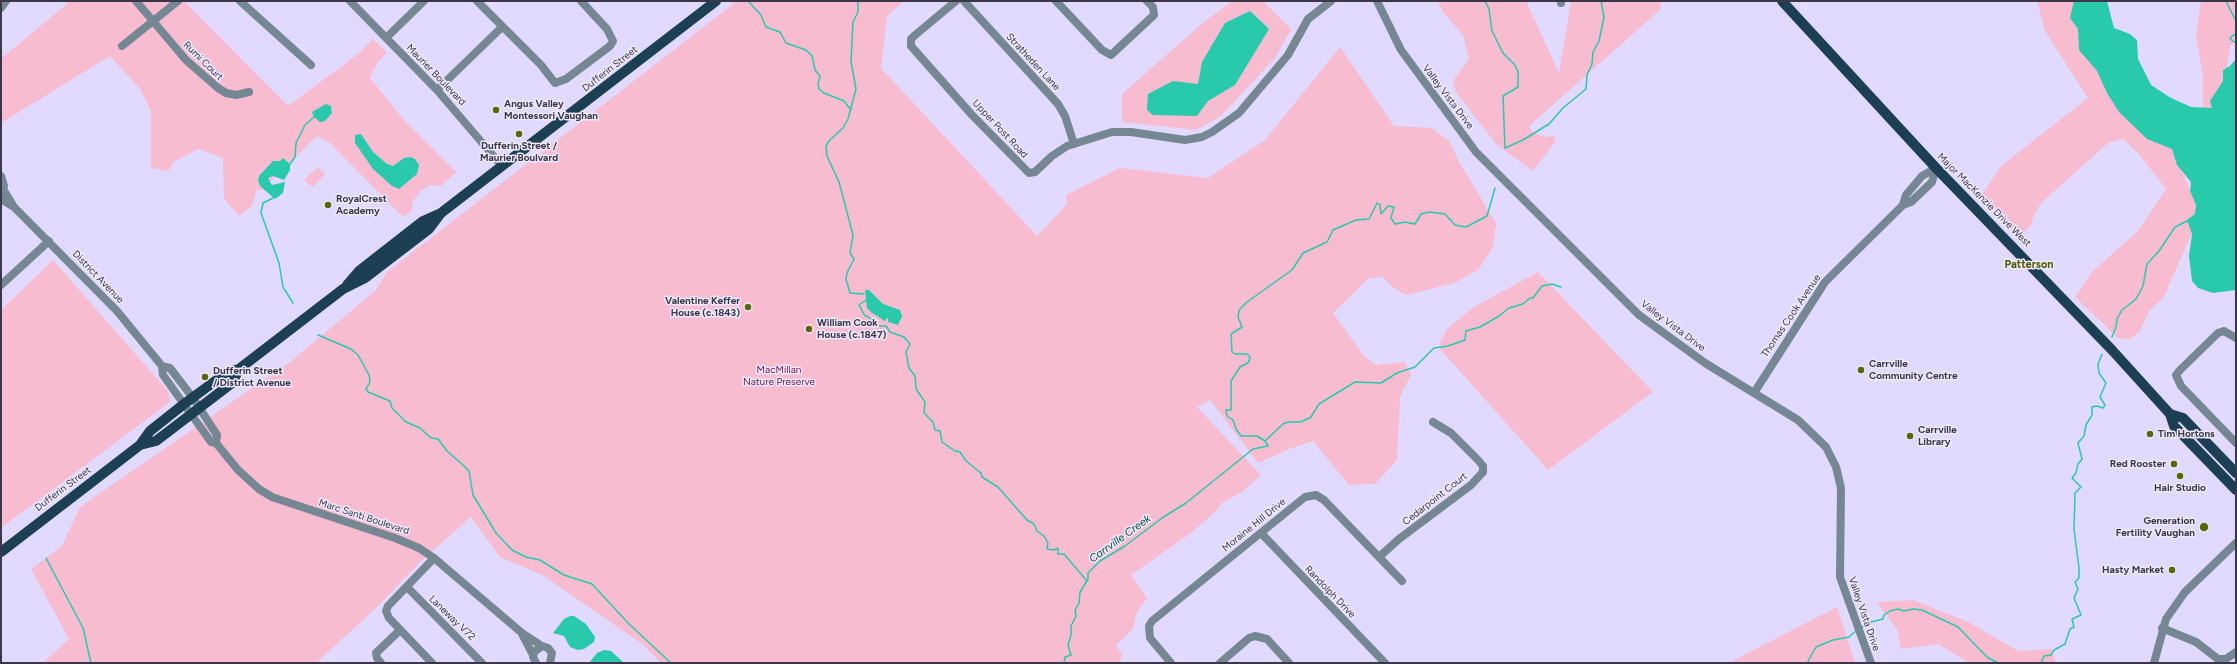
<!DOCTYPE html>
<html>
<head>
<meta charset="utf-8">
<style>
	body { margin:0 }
	#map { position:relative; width:2237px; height:664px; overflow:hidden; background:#e2d9fe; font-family:Figtree,sans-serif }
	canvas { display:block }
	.frame { position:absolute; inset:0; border:2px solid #3b3749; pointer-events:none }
</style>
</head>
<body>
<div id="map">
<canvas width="2237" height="664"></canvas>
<div class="frame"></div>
</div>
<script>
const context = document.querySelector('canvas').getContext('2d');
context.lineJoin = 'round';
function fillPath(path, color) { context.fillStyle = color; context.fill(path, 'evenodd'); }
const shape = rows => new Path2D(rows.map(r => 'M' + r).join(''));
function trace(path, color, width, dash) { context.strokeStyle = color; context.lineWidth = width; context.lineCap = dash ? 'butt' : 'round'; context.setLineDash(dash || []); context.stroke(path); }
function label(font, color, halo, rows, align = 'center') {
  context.font = font + ' Figtree,sans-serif'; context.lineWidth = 3; context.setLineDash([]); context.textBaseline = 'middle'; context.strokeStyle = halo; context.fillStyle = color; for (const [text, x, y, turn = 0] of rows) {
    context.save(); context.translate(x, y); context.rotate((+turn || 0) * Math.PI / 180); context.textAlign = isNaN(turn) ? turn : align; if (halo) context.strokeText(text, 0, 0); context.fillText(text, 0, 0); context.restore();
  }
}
const green = shape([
	[66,1,184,1,288,106,358,54,373,39,387,53,377,63,370,78,404,120,456,172,441,186,430,185,421,191,413,201,411,212,403,217,330,143,317,136,260,191,257,188,252,206,239,216,224,199,223,158,198,149,175,161,168,171,151,168,151,111,140,89,110,56,1,123,1,59,68,3],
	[737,1,904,1,887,16,881,68,1037,236,1067,204,1066,195,1120,168,1208,178,1265,140,1340,47,1394,126,1432,128,1450,142,1458,160,1497,225,1494,232,1495,237,1493,247,1478,270,1454,283,1406,295,1391,286,1383,277,1368,279,1333,313,1364,356,1376,365,1405,362,1411,375,1400,397,1397,460,1375,484,1349,485,1313,441,1289,449,1258,463,1210,400,1197,407,1261,475,1242,492,1222,503,1216,511,1191,533,1131,575,1147,598,1137,612,1133,629,1116,645,1122,655,1119,663,661,663,642,644,544,576,500,557,471,517,421,561,376,608,316,663,43,663,69,639,31,569,62,546,80,507,290,362,375,291,387,272],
	[1233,1,1263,1,1291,29,1275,58,1221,116,1196,130,1122,122,1122,94,1205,21],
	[1438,1,1526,1,1559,73,1571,1,1660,1,1661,9,1529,126,1532,131,1544,137,1555,136,1555,142,1533,171,1496,144,1456,92,1453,81,1469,59,1463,35,1442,11],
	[2037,1,2075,1,2173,150,2200,214,2164,297,2149,311,2140,331,2131,339,2118,338,2075,297,2092,272,2138,231,2166,189,2138,153,2123,139,2108,143,2041,203,2034,215,2030,227,2017,238,1982,195,2001,166,2088,98,2045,31],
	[2201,1,2236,1,2236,41,2230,46,2227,67,2217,97,2210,109,2203,110,2203,76,2196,35],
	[318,167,325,174,313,187,304,180],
	[53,260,168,391,170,402,1,528,1,310],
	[1538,272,1653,392,1548,470,1440,349,1440,342,1447,329,1474,307],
	[1913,600,1970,623,2018,651,2051,649,2056,663,1969,663,1938,644,1901,649,1898,631,1877,602],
	[1837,607,1855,663,1732,663,1736,659]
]);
const water = shape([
	[2074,1,2107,1,2114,28,2130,34,2137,40,2138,59,2151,85,2171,98,2191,107,2212,108,2210,101,2223,81,2223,70,2230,66,2236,59,2236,290,2213,293,2198,288,2192,281,2189,256,2192,234,2187,220,2195,214,2196,205,2190,191,2191,182,2177,165,2172,149,2147,139,2119,112,2107,93,2097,71,2079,50,2078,29,2070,18],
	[1250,11,1269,29,1235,85,1208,101,1197,116,1153,115,1147,110,1148,94,1173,81,1198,84,1202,62,1225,23],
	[326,104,331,106,332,113,325,121,320,122,314,117,312,112],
	[361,134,373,152,387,164,393,166,404,158,410,157,415,159,419,165,417,174,399,189,392,186,373,169,355,143,355,135],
	[283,158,290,164,290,170,284,180,273,176,268,178,272,185,285,182,283,193,275,199,261,187,258,181,259,176,273,161,280,161],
	[865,290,869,290,883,304,900,310,902,316,898,325,888,322,888,317,885,321,872,313,867,308],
	[570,616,574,616,586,624,595,637,594,642,584,649,578,650,570,647,564,636,553,633,564,619],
	[604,650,611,651,624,663,589,663,597,653]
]);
const stream = shape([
	[748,1,761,15,766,27,780,32,786,43,806,50,812,56,815,70,820,76,818,84,819,89,824,93,844,101,851,110],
	[858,1,858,12,853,22,851,61,856,89,848,119,843,128,829,141,826,146,827,156,839,182,853,235,850,253,854,259,847,273,846,279,850,293,864,294],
	[1485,1,1489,9,1492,31,1503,53,1515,65,1518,72,1518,87,1503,96,1505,148],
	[2226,1,2236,21],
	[2236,34,2232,36,2230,39,2236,43],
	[1505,148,1523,140,1549,124,1563,108,1586,89,1587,75,1592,64,1593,52,1599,41,1604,17,1601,1],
	[290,164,295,157,296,143,305,125,314,117],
	[273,198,263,203,261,213,279,263,283,287,293,303],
	[866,300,859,305,865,316,867,316,879,326,886,326,890,332,904,337,910,344,906,352,909,368,915,376,916,389,925,402,924,413,933,422,935,430,940,431,942,442,955,451,960,452,966,461,981,473,982,477,998,487,1027,520,1034,524,1037,531,1044,536,1048,543,1047,549,1054,550,1058,548,1058,554,1064,554,1087,581],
	[318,335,351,349,358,355,369,375,370,382,366,389,368,392,390,401,392,408,406,422,420,428,431,438,438,439,447,451,464,466,469,471,473,495,476,500,496,533,512,550,526,557,540,560,564,575,592,584,629,624,671,663],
	[2112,337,2116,327,2117,319,2122,310,2136,299,2143,286,2147,264,2159,251,2175,227,2189,220],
	[1265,441,1283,424,1288,422,1301,422,1311,417,1319,404,1355,382,1381,383,1397,373,1415,367,1434,348,1448,346,1465,340,1466,331,1480,327,1499,316,1509,308,1523,304,1530,298,1533,298,1542,286,1552,284,1561,287],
	[46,558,83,628,91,663],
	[1862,627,1871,622,1883,619,1884,615,1890,611,1898,609,1904,611,1913,609,1922,610,1958,627,1987,657,1998,663],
	[1064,663,1065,657,1071,655,1068,645,1071,635,1071,626,1076,616,1075,610,1079,603,1080,592,1088,579,1088,573,1100,561,1125,546,1162,518,1186,503,1253,449,1268,446,1265,441,1257,436,1241,436,1236,429,1233,420,1227,416,1226,410,1231,410,1231,381,1240,367,1249,362,1250,357,1247,354,1235,354,1232,352,1231,334,1242,327,1238,317,1239,310,1247,302,1292,270,1303,253,1327,242,1333,230,1356,220,1369,219,1377,203,1380,205,1381,214,1388,206,1394,207,1391,218,1395,224,1405,222,1415,224,1421,214,1429,212,1445,214,1455,225,1466,227,1487,216,1495,188],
	[1807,663,1816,647,1833,640,1849,637,1857,630],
	[2041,663,2044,656,2051,655,2054,650,2065,644,2070,629,2074,627,2072,619,2081,615,2074,598,2078,589,2075,582,2079,578,2079,568,2074,529,2075,493,2081,487,2072,478,2076,473,2078,464,2082,459,2078,443,2084,436,2086,425,2092,415,2092,407,2097,406,2103,408,2105,405,2100,397,2106,383,2099,373,2098,364,2102,354]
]);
const minor = shape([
	[136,1,186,60,218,88,226,93,236,95,249,92],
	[240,1,311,65],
	[350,1,437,90,502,166],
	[477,1,541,65,555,83,566,79,610,46,613,41,607,29,581,1],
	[956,1,914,36,911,39,911,46,972,115,1029,173,1035,172,1052,156,1067,146,1112,132,1131,132,1185,140,1202,137,1212,132,1239,113,1288,55,1308,19,1331,1],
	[964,1,1058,104,1065,116,1074,144],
	[1056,1,1102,50,1111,55,1154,15,1153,7,1147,1],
	[1377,1,1401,50,1476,152,1639,315,1705,363,1798,420,1826,447,1836,467,1841,488,1840,577,1871,663],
	[1561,1,1561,3],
	[1,8,6,1],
	[386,38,424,1],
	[122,46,178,1],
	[437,90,502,27],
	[1,176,4,186,2,193],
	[3,189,14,207],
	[1,199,14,207,117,311,162,366,163,375,211,442,216,443],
	[1903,205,1906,195,1922,176,1936,168],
	[1,285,49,241],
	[2236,338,2224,331,2218,333,2180,370,2176,375,2181,386,2236,443],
	[162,366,170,368,193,398,217,435,216,443,238,470,259,489,272,497,395,538,419,548,434,558,522,633,542,646],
	[1754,393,1825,282,1903,205,1911,202,1932,182,1936,168],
	[1261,533,1385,663],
	[1379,557,1399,539,1471,485,1483,472,1483,466,1478,460,1451,433,1433,422],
	[407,587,482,663],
	[2162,628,2196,642,2218,659,2226,659,2236,652],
	[522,634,533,655],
	[381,663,377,658,376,653,400,630],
	[432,663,389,618,386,611,388,606,434,558],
	[536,663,533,657,534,652,542,646,548,648,552,653,550,663],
	[1171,663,1150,638,1149,626,1152,621,1305,497,1316,495,1324,500,1402,581],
	[1220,663,1249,638,1255,636,1267,639,1289,663],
	[2154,663,2166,619,2185,592,2236,543]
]);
const major = shape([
	[1782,1,1936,168,2112,350,2170,414,2174,426,2236,490],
	[347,285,359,271,423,221,441,213,716,1],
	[2170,414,2183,418,2236,473],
	[140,445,156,441,232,383,239,369],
	[1,552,140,445,150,431,184,404,226,373,239,369,343,289,365,278,429,229,441,213]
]);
const markers = [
	[496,110,4,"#5b6608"],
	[519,134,4,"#5b6608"],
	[328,205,4,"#5b6608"],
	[748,307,4,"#5b6608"],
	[809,329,4,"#5b6608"],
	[1861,370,4,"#5b6608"],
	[205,377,4,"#5b6608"],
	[2150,434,4,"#5b6608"],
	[1910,436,4,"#5b6608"],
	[2174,464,4,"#5b6608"],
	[2180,476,4,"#5b6608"],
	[2204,527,5,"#5b6608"],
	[2172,570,4,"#5b6608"]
];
const streetNames = [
	["Rumi Court",203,61,44],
	["Stratheden Lane",1033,62,47],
	["Dufferin Street",610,69,-38],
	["Maurier Boulevard",436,75,46],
	["Valley Vista Drive",1448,97,53],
	["Upper Post Road",1000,129,47],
	["Major MacKenzie Drive West",1984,200,45],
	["District Avenue",98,277,46],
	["Thomas Cook Avenue",1791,316,-56],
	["Valley Vista Drive",1673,326,37],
	["Dufferin Street",63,489,-37],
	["Cedarpoint Court",1435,499,-38],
	["Marc Santi Boulevard",364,517,18],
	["Moraine Hill Drive",1254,525,-39],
	["Randolph Drive",1330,592,46],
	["Valley Vista Drive",1864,614,71],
	["Laneway V72",452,618,44]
];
const poiNames = [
	["Angus Valley",504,104],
	["Montessori Vaughan",504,116],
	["Dufferin Street /",519,146,"center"],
	["Maurier Boulvard",519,158,"center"],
	["RoyalCrest",336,199],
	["Academy",336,211],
	["Valentine Keffer",740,301,"right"],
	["House (c.1843)",740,313,"right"],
	["William Cook",817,323],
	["House (c.1847)",817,335],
	["Carrville",1869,364],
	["Community Centre",1869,376],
	["Dufferin Street",213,371],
	["/ District Avenue",213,383],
	["Carrville",1918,430],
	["Library",1918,442],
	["Tim Hortons",2158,434],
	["Red Rooster",2166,464,"right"],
	["Hair Studio",2180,488,"center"],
	["Generation",2195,521,"right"],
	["Fertility Vaughan",2195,533,"right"],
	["Hasty Market",2164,570,"right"]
];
const parkNames = [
	["MacMillan",779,370],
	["Nature Preserve",779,382]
];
const neighbourhoodNames = [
	["Patterson",2029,265]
];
const waterNames = [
	["Carrville Creek",1120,539,-36]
];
fillPath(green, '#f8bcd0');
fillPath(water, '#29c9ac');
trace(stream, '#29c9ac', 1.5);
trace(minor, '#748793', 8);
trace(major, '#1c3f54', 10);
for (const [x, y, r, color] of markers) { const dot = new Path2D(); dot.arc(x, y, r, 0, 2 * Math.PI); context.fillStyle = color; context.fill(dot); trace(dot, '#eee9fc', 1.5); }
label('10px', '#3b3749', '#eee9fc', streetNames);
label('bold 10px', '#3b3749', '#eee9fc', poiNames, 'left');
label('10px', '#6f1440', '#eee9fc', parkNames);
label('bold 11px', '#515a05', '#eee9fc', neighbourhoodNames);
label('italic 11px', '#06483d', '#eee9fc', waterNames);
</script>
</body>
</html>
